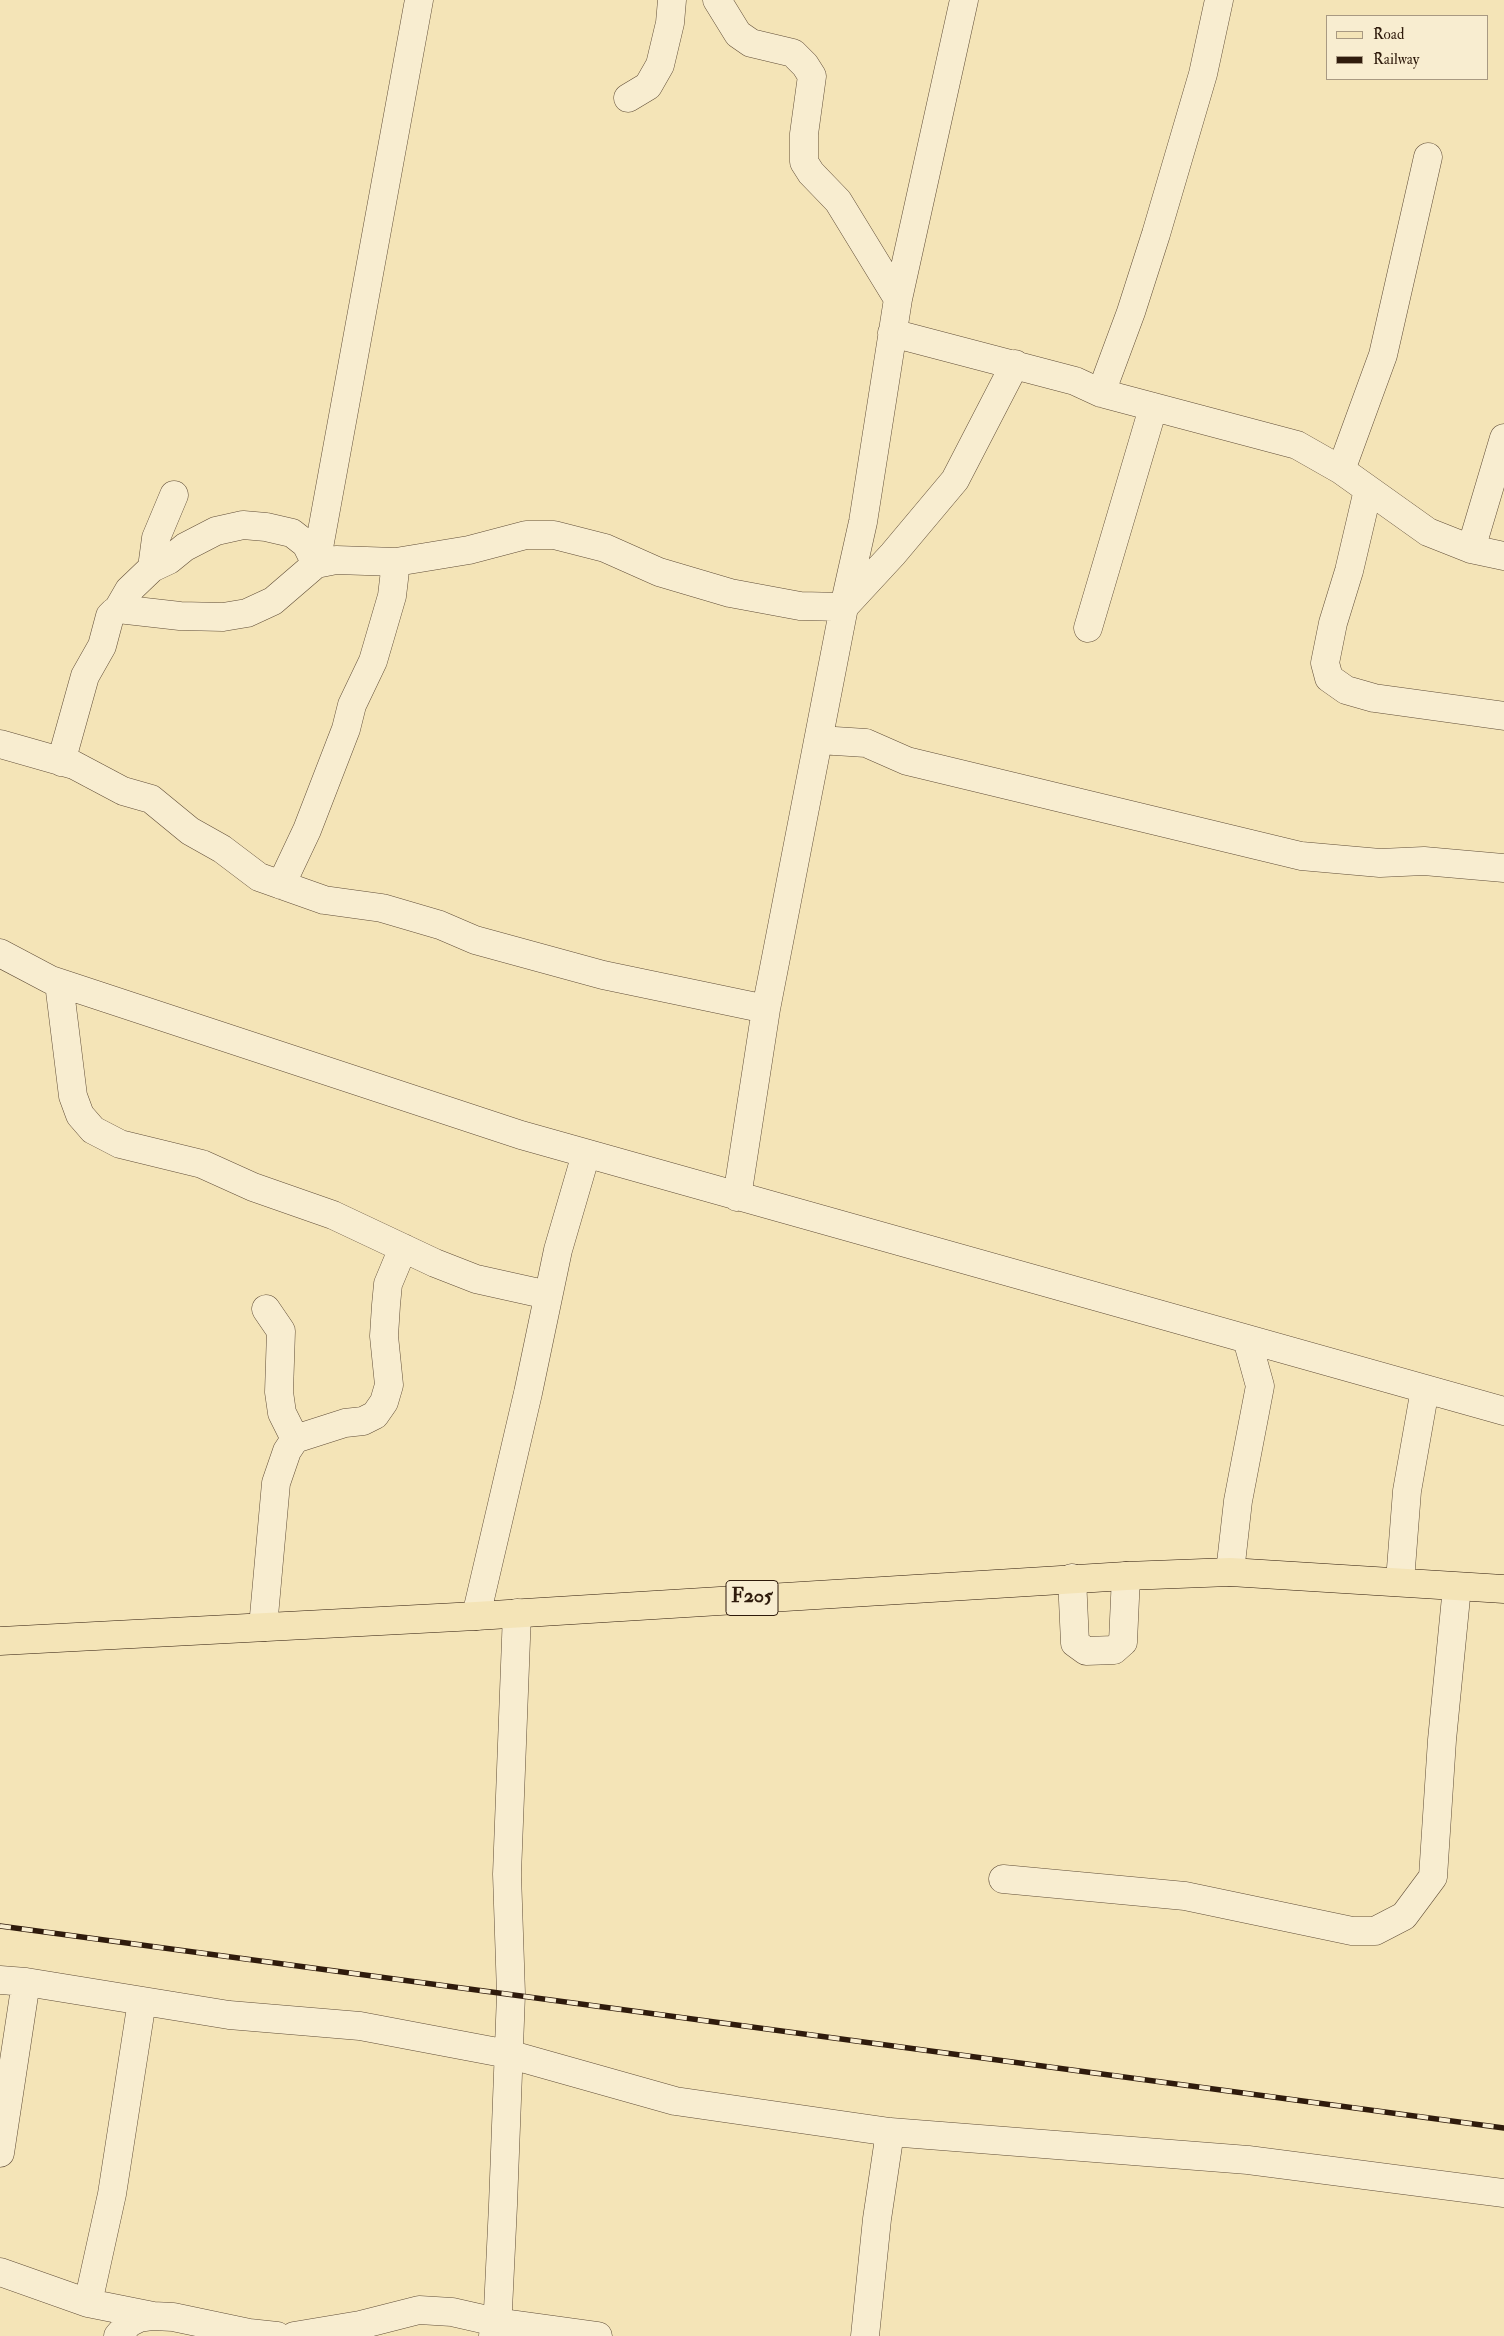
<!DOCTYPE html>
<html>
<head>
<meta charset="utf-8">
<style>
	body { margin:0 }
	#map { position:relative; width:1504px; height:2336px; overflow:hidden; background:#f4e4b7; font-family:"IM FELL Double Pica",serif }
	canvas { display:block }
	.legend { position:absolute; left:1326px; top:15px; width:162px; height:65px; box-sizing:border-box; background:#f8edd0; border:1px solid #a89982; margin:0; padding:6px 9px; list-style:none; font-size:15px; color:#2f1b0c }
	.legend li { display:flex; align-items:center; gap:10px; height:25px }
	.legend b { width:25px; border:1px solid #a89982 }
</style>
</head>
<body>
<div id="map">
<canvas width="1504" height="2336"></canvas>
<ul class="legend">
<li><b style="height:6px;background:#f4e4b7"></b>Road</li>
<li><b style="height:6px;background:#2f1b0c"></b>Railway</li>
</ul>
</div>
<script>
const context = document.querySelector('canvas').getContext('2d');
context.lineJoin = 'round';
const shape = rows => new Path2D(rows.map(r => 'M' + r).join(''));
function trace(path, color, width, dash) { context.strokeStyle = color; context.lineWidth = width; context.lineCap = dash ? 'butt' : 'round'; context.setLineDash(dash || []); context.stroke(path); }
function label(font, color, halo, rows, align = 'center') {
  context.font = font + ' "IM FELL Double Pica",serif'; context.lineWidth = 4; context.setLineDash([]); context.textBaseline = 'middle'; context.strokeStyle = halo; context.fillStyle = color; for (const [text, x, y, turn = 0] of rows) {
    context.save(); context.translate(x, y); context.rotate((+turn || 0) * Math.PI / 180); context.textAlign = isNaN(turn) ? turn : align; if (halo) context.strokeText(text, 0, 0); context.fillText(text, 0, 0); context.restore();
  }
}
const minor = shape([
	[717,0,738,34,751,43,793,53,805,65,812,76,804,134,804,162,811,173,838,201,898,299],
	[1219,0,1203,74,1156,234,1131,312,1101,393,1297,445,1341,470,1428,532,1471,549,1504,556],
	[628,98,648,86,660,65,670,23,672,0],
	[892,333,1075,381,1101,393],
	[1341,470,1383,355,1428,157],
	[1368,490,1349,571,1333,623,1325,663,1329,678,1346,690,1374,698,1504,716],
	[1471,549,1504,438],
	[316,564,419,0],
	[152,568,156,538,174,495],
	[118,609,129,590,152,568,169,560,185,547,216,531,243,525,266,527,292,533,306,544,316,564],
	[1088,628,1153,408],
	[819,740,866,743,907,761,1301,856,1380,863,1424,861,1504,868],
	[0,744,74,765,123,791,151,799,190,831,222,849,259,877,324,900,382,908,440,925,475,940,603,975,766,1009],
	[61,762,85,676,102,646,110,616,114,612,118,609,180,616,223,617,247,613,273,601,316,564,336,560,396,562,469,550,526,535,554,535,605,548,659,572,730,593,800,606,844,607,893,554,955,480,1015,364],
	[281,885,307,830,346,729,352,705,373,661,392,596,396,562],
	[0,953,51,980,521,1135,1504,1411],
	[59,983,73,1096,80,1115,93,1130,120,1144,202,1164,253,1187,333,1215,435,1263,476,1279,548,1295],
	[737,1197,766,1009,844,607,863,522,898,299,964,0],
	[266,1309,281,1331,279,1392,282,1413,295,1439],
	[1230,1572,1238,1501,1260,1386,1247,1339],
	[1072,1578,1075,1643,1086,1651,1114,1650,1123,1642,1126,1576],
	[1400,1581,1407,1491,1425,1389],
	[476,1616,528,1393,558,1250,586,1154],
	[263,1627,276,1483,287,1451,295,1439,345,1423,363,1421,375,1415,384,1402,389,1385,384,1336,386,1305,388,1284,403,1248],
	[1003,1879,1185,1896,1352,1931,1375,1931,1404,1916,1433,1877,1442,1740,1457,1587],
	[0,1980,26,1982,229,2015,360,2026,508,2054,675,2101,890,2132,1248,2160,1504,2193],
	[0,2153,26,1982],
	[0,2272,88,2303,153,2316],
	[88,2303,112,2194,142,2001],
	[118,2336,129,2323,139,2318,153,2316,173,2317,249,2333,277,2336],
	[294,2336,360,2325,419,2310,452,2312,496,2322,598,2336],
	[493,2336,498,2310,503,2205,511,1994,507,1874,517,1613],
	[865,2336,877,2219,890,2132]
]);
const major = shape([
	[0,1641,476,1616,1126,1576,1230,1572,1504,1589]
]);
const rail = shape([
	[0,1926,1504,2128]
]);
const shields = [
	[752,1598,52]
];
const shieldNames = [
	["F205",752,1598]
];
trace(minor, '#604d37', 29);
trace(major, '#2f1b0c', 29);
trace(minor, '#f8edd0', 28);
trace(major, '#f4e4b7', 28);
trace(rail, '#2f1b0c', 5.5);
trace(rail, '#f8edd0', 4, [11]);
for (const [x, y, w] of shields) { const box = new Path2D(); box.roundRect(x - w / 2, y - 17.5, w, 35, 4); context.fillStyle = '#f8edd0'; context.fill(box); trace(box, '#2f1b0c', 1); }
label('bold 20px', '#2f1b0c', null, shieldNames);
</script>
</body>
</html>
